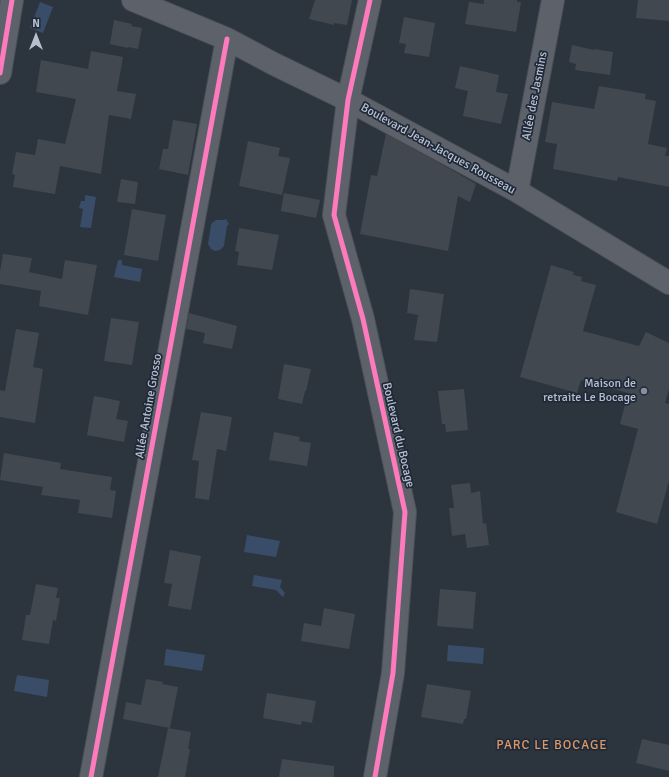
<!DOCTYPE html>
<html>
<head>
<meta charset="utf-8">
<style>
	body { margin:0 }
	#map { position:relative; width:669px; height:777px; overflow:hidden; background:#2c343d; font-family:Signika,sans-serif }
	canvas { display:block }
	.north { position:absolute; left:16px; top:16px; width:40px; height:40px; -webkit-text-stroke:3px #1f2939; paint-order:stroke; rotate:0deg; font-size:11px; font-weight:700; line-height:16px; text-align:center; color:#b7c0cd }
	.north::after { content:''; display:block; margin:auto; width:14px; height:18px; background:#b7c0cd; clip-path:polygon(50% 0,100% 100%,50% 72%,0 100%) }
</style>
</head>
<body>
<div id="map">
<canvas width="669" height="777"></canvas>
<div class="north">N</div>
</div>
<script>
const context = document.querySelector('canvas').getContext('2d');
context.lineJoin = 'round';
function fillPath(path, color) { context.fillStyle = color; context.fill(path, 'evenodd'); }
const shape = rows => new Path2D(rows.map(r => 'M' + r).join(''));
function trace(path, color, width, dash) { context.strokeStyle = color; context.lineWidth = width; context.lineCap = dash ? 'butt' : 'round'; context.setLineDash(dash || []); context.stroke(path); }
function label(font, color, halo, rows, align = 'center') {
  context.font = font + ' Signika,sans-serif'; context.lineWidth = 3.5; context.setLineDash([]); context.textBaseline = 'middle'; context.strokeStyle = halo; context.fillStyle = color; for (const [text, x, y, turn = 0] of rows) {
    context.save(); context.translate(x, y); context.rotate((+turn || 0) * Math.PI / 180); context.textAlign = isNaN(turn) ? turn : align; if (halo) context.strokeText(text, 0, 0); context.fillText(text, 0, 0); context.restore();
  }
}
const water = shape([
	[40,2,53,7,43,33,30,28],
	[85,195,96,197,91,228,80,227,83,209,79,208,81,201,85,201],
	[226,219,229,224,227,226,224,246,220,250,215,251,211,249,208,244,211,225,212,223,216,220,223,220],
	[118,260,122,260,122,265,142,269,140,282,114,277],
	[247,535,280,541,276,557,244,552],
	[254,575,282,580,280,587,285,593,283,597,276,590,252,586],
	[448,645,484,648,483,664,447,661],
	[166,649,205,655,202,671,164,665],
	[17,675,49,680,47,697,14,691]
]);
const building = shape([
	[315,0,352,0,347,25,334,23,334,25,309,19],
	[484,0,517,0,517,2,521,2,516,32,465,24,469,2,484,4],
	[638,0,669,0,669,21,636,18],
	[404,17,435,23,429,57,404,53,406,44,399,43],
	[114,20,132,24,131,26,142,28,138,49,128,47,128,48,110,44],
	[572,45,594,50,594,49,613,52,610,75,575,70,576,64,569,62],
	[91,51,123,57,117,91,136,94,131,119,109,115,101,174,60,166,55,194,13,187,15,175,12,174,16,152,35,155,38,139,65,144,76,99,36,92,41,60,88,69],
	[460,66,499,75,496,92,508,94,501,124,463,116,468,91,455,88],
	[599,86,646,94,645,99,656,101,648,144,667,148,665,156,669,156,669,187,618,177,617,181,553,169,557,144,545,142,552,102,594,109],
	[173,120,197,124,188,175,159,169,163,149,168,149],
	[386,134,443,165,476,184,470,202,458,196,448,251,360,234,371,175,377,176],
	[248,141,280,148,278,156,290,158,282,195,239,186],
	[121,179,138,182,135,204,117,202],
	[284,193,320,200,316,218,281,211],
	[132,209,166,215,158,261,124,255],
	[239,228,279,235,272,270,237,265,239,252,235,251],
	[3,254,32,258,29,272,62,279,65,260,97,265,88,315,39,306,41,291,0,284,0,272],
	[551,265,574,272,573,275,582,277,581,281,596,285,583,331,639,346,646,332,669,343,669,389,665,403,669,404,669,481,657,524,616,512,638,429,620,424,628,393,581,380,577,393,520,377],
	[410,289,444,294,437,342,414,340,418,315,407,313],
	[189,313,237,326,232,349,203,343,205,333,186,329],
	[111,318,139,322,132,365,104,361],
	[16,329,39,333,33,367,43,369,35,423,0,417,0,390,5,391],
	[284,364,311,369,306,391,305,391,302,404,278,399],
	[464,389,468,430,446,432,445,424,442,424,438,391],
	[94,396,120,401,116,419,128,421,124,442,87,435],
	[201,412,232,417,226,451,217,449,209,500,195,498,199,461,192,460],
	[274,432,300,437,299,441,311,443,307,466,269,460],
	[4,453,61,463,60,469,112,477,110,490,116,491,112,518,78,513,80,500,41,495,43,487,0,480],
	[470,483,471,493,480,491,483,524,486,523,489,545,467,548,465,534,452,536,449,508,454,508,451,485],
	[170,550,201,556,191,610,168,606,172,584,164,583],
	[36,584,58,588,56,598,60,598,56,621,53,620,49,644,22,640,26,615,30,615],
	[440,589,476,592,473,629,437,626],
	[324,608,355,614,349,649,301,641,304,623,321,626],
	[146,679,163,682,162,684,178,687,170,728,123,719,126,702,141,705],
	[427,684,471,691,466,719,464,719,463,724,421,717],
	[267,693,316,701,312,723,302,721,301,725,263,718],
	[168,728,191,732,188,749,190,749,185,777,158,777],
	[642,739,669,745,669,771,636,763],
	[282,759,334,766,334,777,279,777]
]);
const minor = shape([
	[133,0,227,39,274,64,348,100,517,191,669,283],
	[370,0,348,100,334,215,363,319,405,512,393,673,375,777],
	[0,73,12,0],
	[517,191,553,0],
	[91,777,227,39]
]);
const cycleway = shape([
	[370,0,348,100,334,215,363,319,405,512,393,673,375,777],
	[0,73,12,0],
	[91,777,227,39]
]);
const markers = [
	[644,391,4,"#868f9b"]
];
const streetNames = [
	["Allée des Jasmins",535,96,-79],
	["Boulevard Jean-Jacques Rousseau",438,149,29],
	["Allée Antoine Grosso",149,406,-80],
	["Boulevard du Bocage",398,435,77]
];
const poiNames = [
	["Maison de",636,384],
	["retraite Le Bocage",636,398]
];
const neighbourhoodNames = [
	["PARC LE BOCAGE",552,746]
];
fillPath(water, '#394d69');
fillPath(building, '#424850');
trace(minor, '#4b5057', 24);
trace(minor, '#5d626a', 22);
trace(cycleway, '#fd7abc', 5);
for (const [x, y, r, color] of markers) { const dot = new Path2D(); dot.arc(x, y, r, 0, 2 * Math.PI); context.fillStyle = color; context.fill(dot); trace(dot, '#1f2939', 1.5); }
label('12px', '#b7c0cd', '#1f2939', streetNames);
label('12px', '#b7c0cd', '#1f2939', poiNames, 'right');
context.letterSpacing = '1px';
label('13px', '#db9764', '#1f2939', neighbourhoodNames);
context.letterSpacing = '0px';
</script>
</body>
</html>
